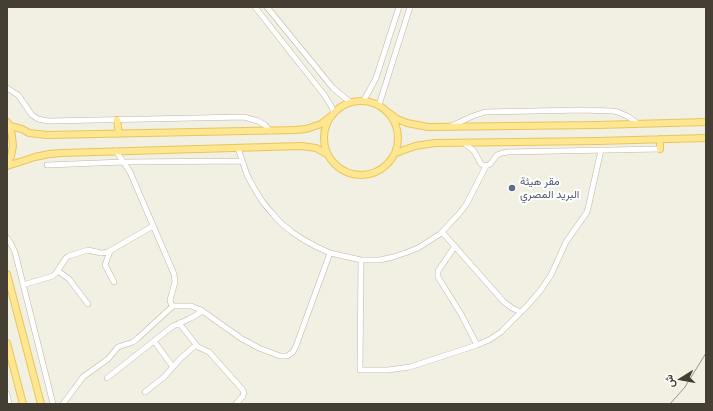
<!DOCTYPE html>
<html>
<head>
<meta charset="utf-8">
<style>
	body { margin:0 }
	#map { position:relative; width:713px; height:411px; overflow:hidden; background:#f2efe3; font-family:"Noto Sans",Vazirmatn,sans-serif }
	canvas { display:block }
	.frame { position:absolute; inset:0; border:8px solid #453f33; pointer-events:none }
	.north { position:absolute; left:661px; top:359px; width:40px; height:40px; -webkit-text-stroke:3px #fff; paint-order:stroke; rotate:259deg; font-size:11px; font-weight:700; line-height:16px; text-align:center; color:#453f33 }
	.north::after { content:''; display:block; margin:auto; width:14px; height:18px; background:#453f33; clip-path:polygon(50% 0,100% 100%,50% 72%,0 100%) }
</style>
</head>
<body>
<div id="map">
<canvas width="713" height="411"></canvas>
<div class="frame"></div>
<div class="north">ش</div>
</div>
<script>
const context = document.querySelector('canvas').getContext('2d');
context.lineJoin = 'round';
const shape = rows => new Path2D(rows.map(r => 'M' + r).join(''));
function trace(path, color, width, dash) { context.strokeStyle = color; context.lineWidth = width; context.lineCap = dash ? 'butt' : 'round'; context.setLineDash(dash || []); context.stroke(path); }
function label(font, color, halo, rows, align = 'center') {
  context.font = font + ' "Noto Sans",Vazirmatn,sans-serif'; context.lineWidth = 4; context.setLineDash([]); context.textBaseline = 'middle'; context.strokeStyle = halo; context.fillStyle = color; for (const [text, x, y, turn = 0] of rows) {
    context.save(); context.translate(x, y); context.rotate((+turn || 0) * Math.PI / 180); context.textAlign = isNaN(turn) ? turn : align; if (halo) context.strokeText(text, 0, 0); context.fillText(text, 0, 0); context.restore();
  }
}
const minor = shape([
	[255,7,325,96,330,104,333,110,333,114],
	[267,7,333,88,350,102],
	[7,88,18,95,32,115,38,119,48,121,244,117,258,121,265,125,270,131],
	[363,101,368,93,376,78,399,7],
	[379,105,410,7],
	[451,126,473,116,485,112,581,110,613,111,618,112,629,117,638,124],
	[464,143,474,151,481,164,486,166,490,164,497,155,502,153,507,152,660,149],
	[238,148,247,175,254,188,262,201,271,212,281,223,292,232,304,240,317,247,330,253,361,260,380,260,393,257,405,253,418,248,440,234,458,215,466,205,486,166],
	[116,151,130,172,174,274,175,282,170,300,171,304,174,306,191,306,201,310,242,339,259,348,280,356,287,356,293,352,296,346,330,253],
	[47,165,124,162,242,161],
	[442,232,504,302,512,308,521,312],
	[7,238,11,244,15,252,53,404],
	[455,246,438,271,438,277,461,314,477,345],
	[110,251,105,265,114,282],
	[361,260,360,370,388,370,410,367,477,345,489,340,501,332,528,305,540,291,551,275,566,242,587,212,589,204,601,150],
	[58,271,69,279,88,304],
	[23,285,53,276,56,273,66,258,69,256,88,250,101,253,108,252,153,226],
	[179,323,198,347,209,352,242,389,244,392,243,396,236,404],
	[154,341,173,367],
	[107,378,173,326,189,319,203,311],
	[145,392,164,377,181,358,196,345],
	[7,394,9,404],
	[63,404,83,377,108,359,118,347,133,342,138,338,173,306]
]);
const major = shape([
	'324 138a37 37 0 1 1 74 0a37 37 0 1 1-74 0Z',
	[389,113,397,119,407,123,428,127,598,125,706,122],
	[117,120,119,134],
	[7,122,10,126,12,136,13,146,11,156,7,166],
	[10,126,22,129,29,133,47,135,295,130,306,129,321,124,331,116],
	[660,139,660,149],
	[396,153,415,146,435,143,598,141,706,138],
	[7,166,35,157,49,154,62,153,301,146,316,148,327,154],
	[7,274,41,404],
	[7,343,23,404]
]);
const tram = shape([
	[670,404,685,387,706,353]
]);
const markers = [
	[512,188,4,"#5c6f8a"]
];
const serviceNames = [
	["مقر هيئة",520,182],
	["البريد المصري",520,195]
];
trace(minor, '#beb7a6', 6);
trace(major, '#e8c65c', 8);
trace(minor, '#fff', 5);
trace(major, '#ffe690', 6);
trace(tram, '#949494', 1);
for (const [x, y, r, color] of markers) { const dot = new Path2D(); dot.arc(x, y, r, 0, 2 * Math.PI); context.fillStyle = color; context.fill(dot); trace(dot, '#fff', 1.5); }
label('11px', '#4e5e75', '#fff', serviceNames, 'left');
</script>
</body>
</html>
